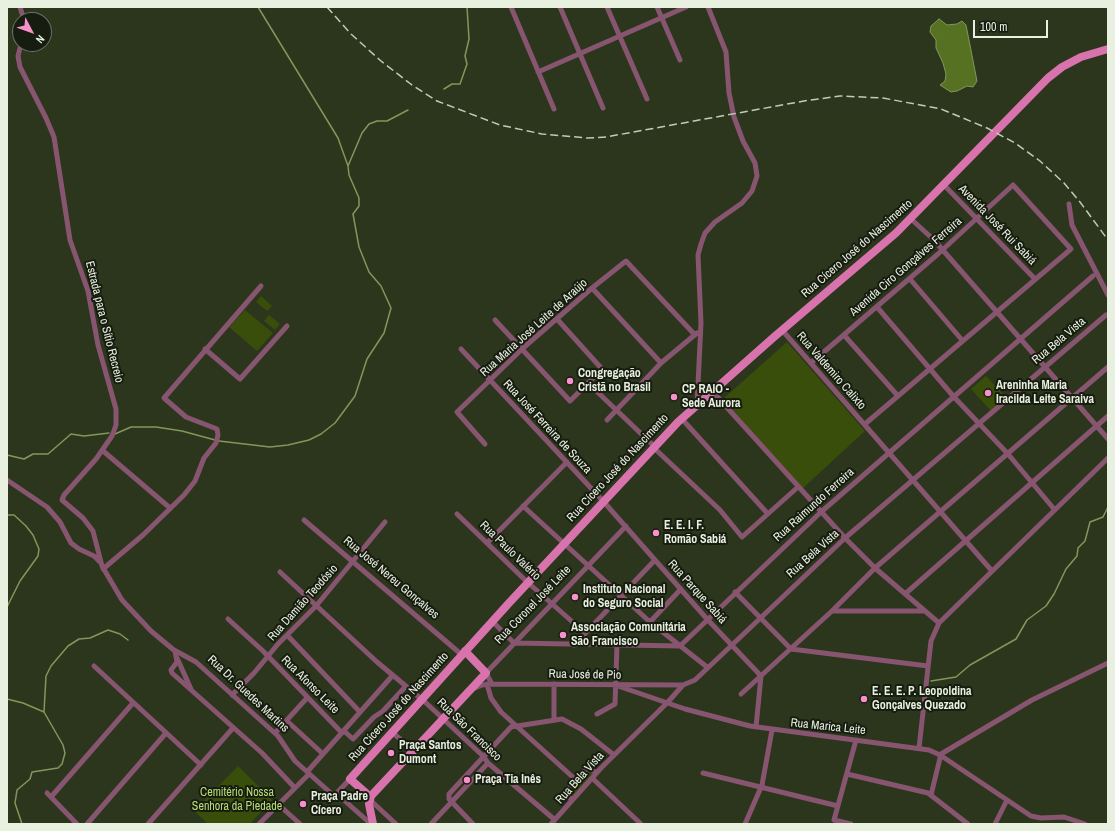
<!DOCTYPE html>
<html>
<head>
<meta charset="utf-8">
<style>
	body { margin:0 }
	#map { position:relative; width:1115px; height:831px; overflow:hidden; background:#2c361c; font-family:"Archivo Narrow",sans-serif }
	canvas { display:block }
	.frame { position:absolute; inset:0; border:8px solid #e8f0df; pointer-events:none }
	.north { position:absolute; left:12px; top:12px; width:40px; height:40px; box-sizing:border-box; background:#171c10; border:1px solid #6b7163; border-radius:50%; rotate:131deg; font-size:11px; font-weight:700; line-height:16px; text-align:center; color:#e8f0df }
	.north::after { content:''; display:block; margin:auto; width:14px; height:18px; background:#f890cb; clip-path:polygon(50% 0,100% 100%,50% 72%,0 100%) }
	.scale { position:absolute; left:973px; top:20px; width:75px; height:18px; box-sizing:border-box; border:2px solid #e8f0df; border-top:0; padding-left:5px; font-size:12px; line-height:14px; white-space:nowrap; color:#e8f0df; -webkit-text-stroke:3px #171c10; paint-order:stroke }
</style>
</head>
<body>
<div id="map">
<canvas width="1115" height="831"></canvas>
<div class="frame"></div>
<div class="north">N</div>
<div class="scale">100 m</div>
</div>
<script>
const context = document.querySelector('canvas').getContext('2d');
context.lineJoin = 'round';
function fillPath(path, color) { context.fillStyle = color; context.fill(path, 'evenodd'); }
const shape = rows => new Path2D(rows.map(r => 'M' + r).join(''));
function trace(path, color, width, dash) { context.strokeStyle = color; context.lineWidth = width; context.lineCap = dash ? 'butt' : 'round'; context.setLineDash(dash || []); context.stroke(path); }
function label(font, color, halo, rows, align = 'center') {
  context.font = font + ' "Archivo Narrow",sans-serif'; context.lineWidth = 4; context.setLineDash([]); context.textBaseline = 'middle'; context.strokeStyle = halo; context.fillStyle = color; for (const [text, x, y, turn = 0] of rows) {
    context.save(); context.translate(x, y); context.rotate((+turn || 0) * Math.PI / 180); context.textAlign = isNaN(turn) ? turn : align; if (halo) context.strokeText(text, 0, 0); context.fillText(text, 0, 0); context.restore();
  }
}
const green = shape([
	[261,296,272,306,267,311,256,302],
	[245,310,273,333,257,351,229,327],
	[269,315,280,324,275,330,264,321],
	[787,342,865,431,802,489,723,399],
	[986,376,1006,397,991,411,971,389],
	[238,766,272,800,250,824,208,824,194,811],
	[588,770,593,773,573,798,567,794]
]);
const water = shape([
	[939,19,947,25,957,24,962,21,966,25,977,81,973,87,967,86,957,91,951,92,940,85,945,81,946,74,943,63,936,48,936,40,930,32,931,26,939,19]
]);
const stream = shape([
	[444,89,452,84,460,84,467,64,465,56,469,39,467,7],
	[348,166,362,133,369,124,377,121,387,121,408,110],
	[115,434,131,427,156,427,182,431,215,440],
	[219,441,270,447,288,445,309,440,321,434,335,423,355,396,367,359,384,333,391,308,381,286,369,272,359,247,353,214,359,206,359,198,349,175,348,166,338,138,258,7],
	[7,455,24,459,33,454,48,454,71,434,84,436,109,433],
	[7,515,14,515,26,526,33,535,39,549,38,556,20,581,7,607],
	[931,681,956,677,970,665,1016,639,1027,620,1046,606,1054,594,1066,569,1077,556,1078,548,1085,541,1090,522,1103,517,1108,507],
	[7,699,23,703,44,712,63,745,65,753,62,764,58,768,32,772,30,779,17,790,15,803,22,824],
	[44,712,46,676,51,666,68,646,79,639,90,638,108,630,120,634,128,640]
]);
const minor = shape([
	[20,7,24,20],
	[511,7,554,109],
	[560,7,603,108],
	[607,7,647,99],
	[657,7,680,60],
	[21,44,18,56,20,67,46,118,54,137,70,240,88,291,98,345,116,409,116,425,112,436,96,459,64,495,62,500,83,518,93,531,102,566,122,600,151,631,175,651,177,662,171,670,172,673,262,753,295,788],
	[538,72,686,7],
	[944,185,1035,279],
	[1069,204,1072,225,1108,295],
	[911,219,934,240,1108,439],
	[910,279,962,340],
	[592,288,661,363],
	[877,307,954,397,1008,454,1054,509],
	[495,320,570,401,602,369,557,319],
	[782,330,992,571],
	[844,335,898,396],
	[205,349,240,379,287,326],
	[461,349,603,501,707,619,761,676],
	[811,363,938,254,1013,185,1071,249,865,424],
	[588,383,655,447],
	[713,392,845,538,875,568,939,623],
	[697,405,701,323,698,255,701,244,705,233,715,222,742,203,752,191,757,176,755,163,743,141,734,117,729,93,726,52,708,7],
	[682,419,768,514],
	[607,420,661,363,697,333],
	[485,444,457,412,522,349,592,288,626,261,695,335],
	[654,448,720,510,742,537,798,487],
	[102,450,170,508],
	[7,480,47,507,60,522,71,543,79,549,94,556,100,562],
	[523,506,650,622,707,667],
	[457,514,525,580,585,633],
	[304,520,462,655],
	[487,543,567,462],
	[103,569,143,535,184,495,195,481,204,458,216,443,218,435,217,429,186,417,164,398,261,286],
	[280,572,377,662,425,702,483,756,488,763,555,820],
	[735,592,791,649,928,666],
	[905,594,1108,416],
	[832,611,925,611],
	[228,619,263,651,342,733],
	[492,621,514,643,680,646,821,512,1093,276],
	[650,622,681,589],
	[287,635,360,712],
	[574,645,655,560],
	[174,650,196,662,278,736,295,761,334,796,350,779],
	[177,658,191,689],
	[94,666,201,765],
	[487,684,491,698,501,712,576,780],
	[492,684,486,673,626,526],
	[618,686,685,709,750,726,929,750,940,755,1031,816,1041,818,1064,817,1085,824],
	[475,688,482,685,493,684,683,685],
	[741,694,832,611,875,568,1108,367],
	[232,695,254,673,278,644,316,606,385,522],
	[597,714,615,704,617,645],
	[554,720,554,684],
	[287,721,323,754],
	[756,727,761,676],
	[344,731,353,739,374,717,383,711,406,686],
	[275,733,307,698],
	[393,733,414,751],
	[919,748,931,641,939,623,1108,458],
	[307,772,393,675],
	[703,773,838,806],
	[847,774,928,793,968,824],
	[592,778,641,824],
	[47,793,77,824],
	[337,794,371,824],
	[931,795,941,754,1032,700,1108,663],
	[51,797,133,703],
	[369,799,396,824],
	[572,800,565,793,576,780,587,768,590,768,596,773],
	[279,805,300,824],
	[87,824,166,733],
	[148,824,233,728],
	[259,824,309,774],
	[431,824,488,763],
	[473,824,449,799,449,794,511,727,562,719,581,729,614,755],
	[551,824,601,768,667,703,683,685,695,680,845,538,1106,315],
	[745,824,762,785,772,730],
	[851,824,834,820,856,740],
	[995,824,1007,800]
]);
const primary = shape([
	[369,799,366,793,350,779,509,603,678,422,774,337,896,233,1048,78,1062,67,1081,57,1108,49],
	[373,824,369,804,371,796,486,673,465,651]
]);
const rail = shape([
	[327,7,351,34,381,61,412,85,437,101,500,125,542,134,587,138,606,137,804,101,840,96,883,98,941,109,987,128,1015,143,1040,161,1064,183,1080,202,1108,240]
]);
const markers = [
	[570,381,4,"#f890cb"],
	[988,393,4,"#f890cb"],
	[674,397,4,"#f890cb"],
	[656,533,4,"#f890cb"],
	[575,597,4,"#f890cb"],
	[563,635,4,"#f890cb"],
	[864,699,4,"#f890cb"],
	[391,753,4,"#f890cb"],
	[467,780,4,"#f890cb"],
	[303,804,4,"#f890cb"]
];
const streetNames = [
	["Avenida José Rui Sabiá",997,225,46],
	["Rua Cícero José do Nascimento",857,249,-41],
	["Avenida Ciro Gonçalves Ferreira",906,267,-41],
	["Estrada para o Sítio Recreio",104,322,76],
	["Rua Maria José Leite de Araújo",534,328,-42],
	["Rua Bela Vista",1059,341,-40],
	["Rua Valdemiro Calixto",831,371,49],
	["Rua José Ferreira de Souza",547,427,47],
	["Rua Cícero José do Nascimento",618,468,-47],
	["Rua Raimundo Ferreira",814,505,-42],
	["Rua Paulo Valério",510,551,44],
	["Rua Bela Vista",813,554,-42],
	["Rua José Nereu Gonçalves",391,578,40],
	["Rua Parque Sabiá",697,592,48],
	["Rua Damião Teodósio",303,603,-48],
	["Rua Coronel José Leite",533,605,-46],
	["Rua José de Pio",585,675,1],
	["Rua Afonso Leite",310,685,45],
	["Rua Dr. Guedes Martins",248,694,43],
	["Rua Cícero José do Nascimento",399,707,-48],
	["Rua Marica Leite",828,727,6],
	["Rua São Francisco",469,730,44],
	["Rua Bela Vista",580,778,-48]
];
const poiNames = [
	["Congregação",578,374],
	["Cristã no Brasil",578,388],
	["Areninha Maria",996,386],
	["Iracilda Leite Saraiva",996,400],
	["CP RAIO -",682,390],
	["Sede Aurora",682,404],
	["E. E. I. F.",664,526],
	["Romão Sabiá",664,540],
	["Instituto Nacional",583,590],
	["do Seguro Social",583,604],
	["Associação Comunitária",571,628],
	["São Francisco",571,642],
	["E. E. E. P. Leopoldina",872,692],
	["Gonçalves Quezado",872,706],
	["Praça Santos",399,746],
	["Dumont",399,760],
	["Praça Tia Inês",475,780],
	["Praça Padre",311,797],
	["Cícero",311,811]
];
const parkNames = [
	["Cemitério Nossa",237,793],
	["Senhora da Piedade",237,807]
];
fillPath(green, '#394e0a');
fillPath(water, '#567122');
trace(water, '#82975b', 1);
trace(stream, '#82975b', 1.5);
trace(minor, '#875570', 5);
trace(primary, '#d973ae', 8);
trace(rail, '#c2cbb8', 1.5, [8, 4]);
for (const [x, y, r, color] of markers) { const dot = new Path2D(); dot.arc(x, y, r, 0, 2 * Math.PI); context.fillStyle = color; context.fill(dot); trace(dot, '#171c10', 1.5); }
label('12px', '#e8f0df', '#171c10', streetNames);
label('bold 12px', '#e8f0df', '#171c10', poiNames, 'left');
label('12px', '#b6de75', '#171c10', parkNames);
</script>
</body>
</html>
